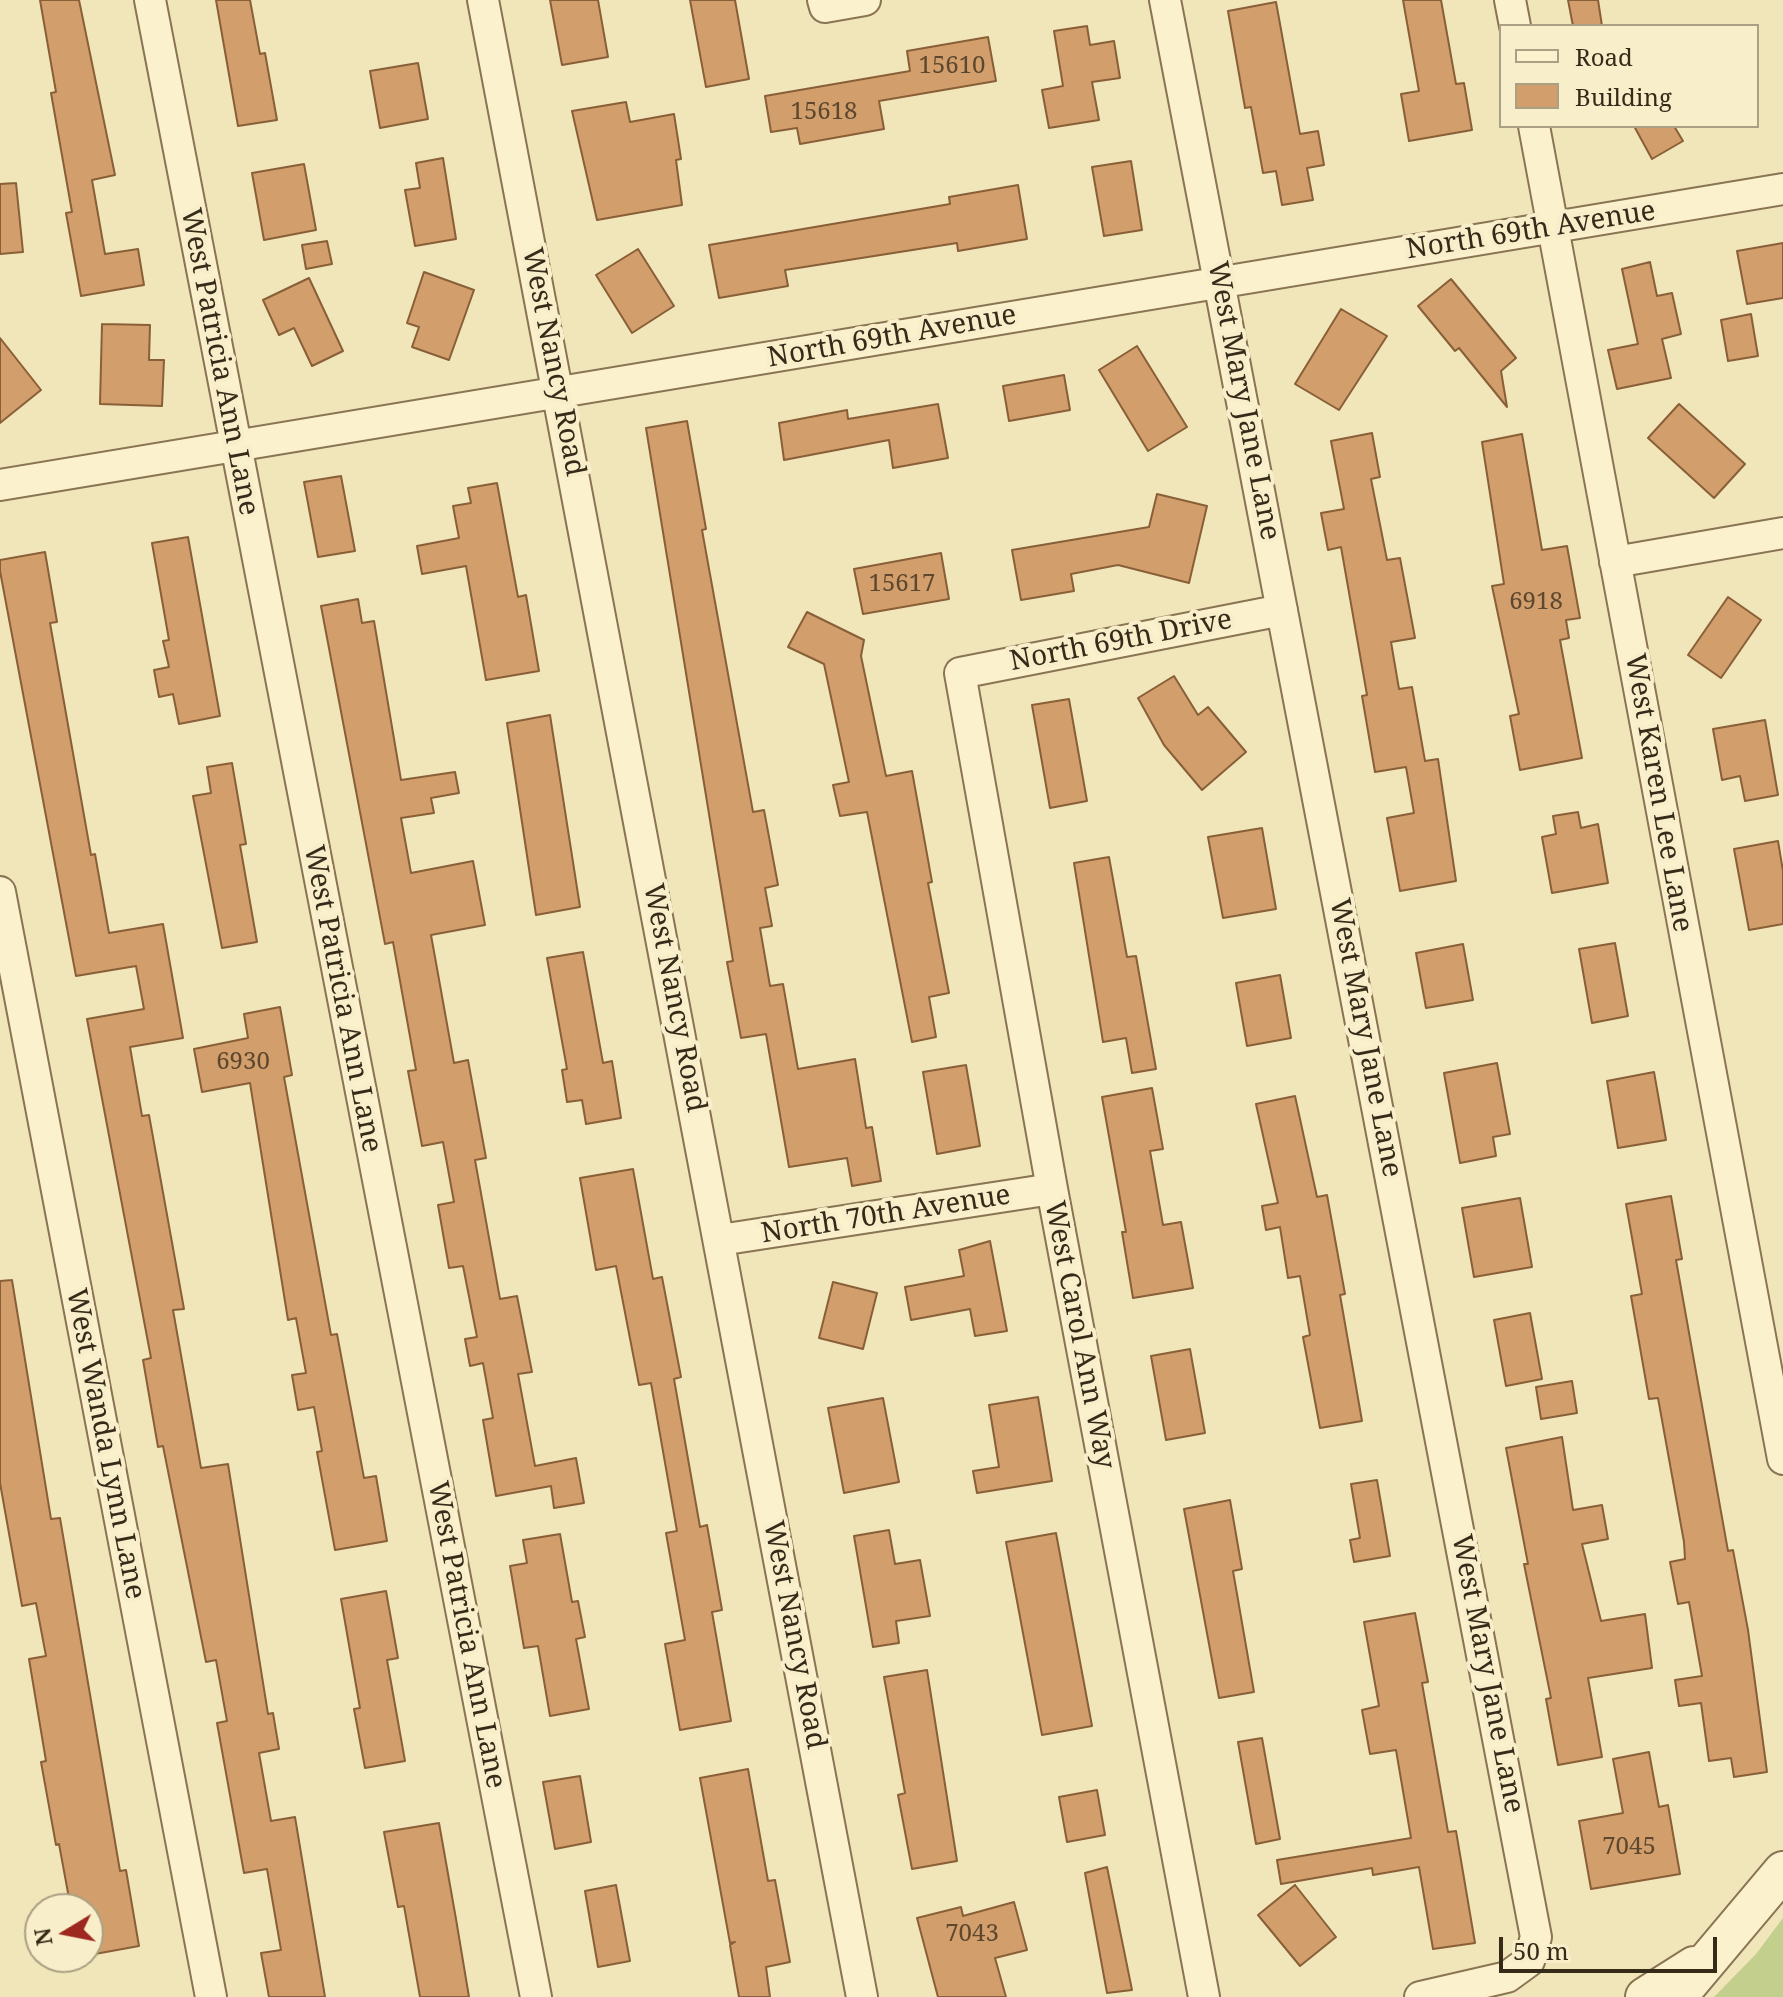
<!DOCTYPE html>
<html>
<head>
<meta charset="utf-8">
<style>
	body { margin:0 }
	#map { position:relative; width:1783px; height:1997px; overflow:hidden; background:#f1e5ba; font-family:"Noto Serif",serif }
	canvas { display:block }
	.legend { position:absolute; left:1499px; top:24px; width:260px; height:104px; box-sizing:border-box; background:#f8eeca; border:2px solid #aaa083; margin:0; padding:10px 14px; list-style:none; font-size:24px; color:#362a19 }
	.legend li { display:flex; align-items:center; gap:16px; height:40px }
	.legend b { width:40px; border:2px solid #aaa083 }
	.north { position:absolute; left:24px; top:1893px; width:80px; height:80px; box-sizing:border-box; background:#f8eeca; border:2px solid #aaa083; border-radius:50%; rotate:260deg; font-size:22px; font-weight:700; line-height:32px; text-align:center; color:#362a19 }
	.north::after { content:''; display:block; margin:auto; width:28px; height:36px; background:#9c281f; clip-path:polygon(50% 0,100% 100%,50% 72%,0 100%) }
	.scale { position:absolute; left:1499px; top:1937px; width:218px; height:36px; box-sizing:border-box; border:4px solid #362a19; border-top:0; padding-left:10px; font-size:24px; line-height:28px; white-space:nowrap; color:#362a19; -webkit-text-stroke:6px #f8eeca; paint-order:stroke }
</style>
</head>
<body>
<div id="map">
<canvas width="1783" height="1997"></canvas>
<ul class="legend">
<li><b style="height:10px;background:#fcf1cd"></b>Road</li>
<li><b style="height:22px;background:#d29f6c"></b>Building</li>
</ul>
<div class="north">N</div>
<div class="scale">50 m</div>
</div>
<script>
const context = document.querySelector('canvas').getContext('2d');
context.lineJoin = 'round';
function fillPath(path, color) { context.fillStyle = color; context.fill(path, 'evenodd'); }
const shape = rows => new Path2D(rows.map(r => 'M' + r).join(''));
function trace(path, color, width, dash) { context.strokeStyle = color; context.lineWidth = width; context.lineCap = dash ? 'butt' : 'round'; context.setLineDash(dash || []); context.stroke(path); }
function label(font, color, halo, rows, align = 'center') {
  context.font = font + ' "Noto Serif",serif'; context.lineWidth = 8; context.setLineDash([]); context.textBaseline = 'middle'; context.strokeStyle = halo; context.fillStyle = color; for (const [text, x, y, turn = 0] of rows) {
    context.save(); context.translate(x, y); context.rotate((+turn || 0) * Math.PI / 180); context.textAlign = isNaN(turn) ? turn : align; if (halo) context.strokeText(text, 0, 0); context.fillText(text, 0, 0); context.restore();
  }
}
const green = shape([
	[1783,1918,1783,1997,1714,1997,1756,1954]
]);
const building = shape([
	[40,0,79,0,115,175,92,180,105,254,138,249,144,285,81,296,66,213,72,212,51,93,56,92,40,0],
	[216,0,250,0,260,54,265,53,277,120,238,126,216,0],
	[550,0,598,0,608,57,562,65,550,0],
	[690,0,735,0,749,79,706,87,690,0],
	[1403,0,1441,0,1456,84,1464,83,1472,130,1409,141,1401,94,1419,91,1403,0],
	[1568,0,1598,0,1602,26,1573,26,1568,0],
	[1276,2,1300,134,1318,131,1324,165,1307,168,1313,200,1282,205,1276,171,1263,173,1251,107,1245,108,1228,11,1276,2],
	[1087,26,1090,45,1114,41,1120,78,1092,82,1099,120,1049,128,1042,90,1063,86,1054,31,1087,26],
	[988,37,996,81,879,101,884,129,800,144,797,128,771,132,765,96,910,71,907,51,988,37],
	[418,63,428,119,380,128,370,71,418,63],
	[626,102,630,122,674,114,681,159,676,160,682,205,597,220,572,111,626,102],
	[1634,126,1674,126,1683,141,1652,159,1634,126],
	[443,158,456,239,415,246,405,190,420,188,416,163,443,158],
	[1131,161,1142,230,1104,236,1092,167,1131,161],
	[304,164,316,230,264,240,252,173,304,164],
	[16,183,23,252,0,254,0,184,16,183],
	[1018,185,1027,239,958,251,957,243,785,270,788,286,719,298,709,245,950,204,949,197,1018,185],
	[327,241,332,264,306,269,302,245,327,241],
	[1783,243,1783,298,1747,304,1737,251,1783,243],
	[638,249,674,306,632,333,596,275,638,249],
	[1650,262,1657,296,1672,293,1681,334,1662,339,1671,378,1617,389,1608,350,1638,344,1622,269,1650,262],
	[424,272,474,290,449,360,412,347,419,327,407,323,424,272],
	[309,278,343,351,312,366,294,328,279,335,263,300,309,278],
	[1451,279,1516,358,1501,371,1507,407,1459,348,1455,351,1418,306,1451,279],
	[1341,309,1387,336,1339,410,1295,384,1341,309],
	[1751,314,1758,356,1728,361,1721,320,1751,314],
	[102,324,150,325,149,360,164,360,162,406,100,404,102,324],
	[0,338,41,390,0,423,0,338],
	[1137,346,1187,427,1148,451,1099,370,1137,346],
	[1064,375,1070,410,1009,421,1003,386,1064,375],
	[938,404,948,458,893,468,889,440,784,460,779,423,847,410,848,419,938,404],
	[1679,404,1745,464,1714,498,1648,438,1679,404],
	[687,421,706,529,702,530,753,812,764,810,778,885,765,888,772,926,760,928,770,986,783,984,798,1069,855,1059,866,1128,872,1127,881,1181,852,1186,847,1158,789,1167,766,1034,741,1038,727,962,733,961,646,428,687,421],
	[1372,433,1380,477,1371,479,1387,560,1400,558,1415,638,1391,642,1399,689,1412,687,1425,761,1438,759,1456,881,1400,891,1387,818,1414,813,1406,767,1375,772,1362,696,1367,695,1341,547,1328,550,1321,513,1344,509,1331,441,1372,433],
	[1522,434,1542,550,1567,546,1580,618,1566,620,1569,638,1560,640,1582,758,1520,770,1510,716,1519,714,1492,586,1504,584,1482,442,1522,434],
	[341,476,355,551,318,557,304,482,341,476],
	[497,483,518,597,526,595,539,671,486,680,466,566,422,574,417,546,459,538,453,506,471,503,468,488,497,483],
	[1157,494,1207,506,1189,583,1118,565,1071,574,1074,591,1021,600,1012,550,1149,527,1157,494],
	[188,537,220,716,179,724,173,694,159,697,154,670,169,667,163,641,169,640,152,543,188,537],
	[45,552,57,622,50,623,91,855,95,854,109,933,163,924,183,1038,130,1047,142,1116,149,1115,184,1309,173,1310,201,1468,228,1464,268,1714,273,1713,279,1749,259,1753,271,1821,295,1817,325,1997,269,1997,261,1953,281,1950,267,1869,244,1873,217,1723,227,1721,216,1660,206,1662,163,1446,158,1447,143,1360,151,1358,87,1019,144,1009,136,966,76,976,0,571,0,560,45,552],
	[941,553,949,599,863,614,854,569,941,553],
	[1728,597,1761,620,1721,678,1688,655,1728,597],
	[358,599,362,623,374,621,401,780,455,772,459,793,431,798,434,813,401,818,411,873,473,861,485,925,431,935,454,1063,468,1060,486,1158,475,1160,500,1299,517,1296,532,1372,518,1374,535,1466,576,1458,584,1503,554,1508,551,1486,496,1496,483,1420,493,1418,483,1363,470,1366,465,1339,477,1337,463,1266,449,1268,438,1205,454,1202,443,1142,422,1146,408,1071,416,1070,393,942,385,944,321,606,358,599],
	[807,612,864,640,861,656,886,776,912,771,932,882,928,883,949,993,929,997,936,1037,912,1042,867,812,840,816,833,785,849,782,824,664,788,647,807,612],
	[1174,676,1198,715,1208,707,1246,752,1202,790,1164,745,1138,698,1174,676],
	[1069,699,1087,801,1050,808,1032,705,1069,699],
	[550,715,580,907,536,915,507,723,550,715],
	[1765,720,1778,795,1745,801,1740,776,1722,780,1713,729,1765,720],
	[232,763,246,844,240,845,257,942,222,948,193,796,211,793,207,767,232,763],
	[1578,812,1581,828,1598,824,1608,883,1552,893,1542,837,1556,834,1553,816,1578,812],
	[1262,828,1276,909,1223,918,1208,837,1262,828],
	[1778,841,1783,871,1783,924,1749,930,1734,849,1778,841],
	[1109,857,1127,957,1136,956,1156,1069,1132,1073,1126,1038,1103,1042,1074,863,1109,857],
	[1615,943,1628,1016,1592,1023,1579,949,1615,943],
	[1463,944,1473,1000,1426,1008,1416,953,1463,944],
	[583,952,603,1063,612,1061,621,1118,586,1124,582,1100,567,1102,562,1070,567,1069,547,958,583,952],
	[1280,975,1291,1038,1247,1046,1236,983,1280,975],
	[280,1007,292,1075,284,1077,331,1335,337,1334,364,1478,376,1476,387,1541,335,1550,317,1452,322,1451,314,1407,298,1410,292,1375,306,1373,296,1318,288,1320,250,1083,202,1092,194,1049,248,1038,244,1014,280,1007],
	[1497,1063,1510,1134,1493,1137,1496,1156,1460,1163,1444,1073,1497,1063],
	[966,1065,980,1146,937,1154,923,1072,966,1065],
	[1654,1072,1666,1140,1618,1148,1607,1081,1654,1072],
	[1152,1088,1163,1149,1150,1151,1163,1225,1181,1222,1193,1288,1133,1298,1122,1232,1126,1232,1102,1097,1152,1088],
	[1295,1096,1317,1197,1327,1195,1345,1294,1340,1295,1362,1421,1320,1428,1303,1337,1310,1335,1300,1276,1288,1278,1280,1227,1266,1230,1262,1206,1278,1203,1256,1104,1295,1096],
	[633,1169,653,1279,662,1277,681,1377,674,1379,700,1527,707,1525,722,1610,712,1612,731,1721,680,1730,665,1644,685,1640,666,1533,677,1531,651,1383,639,1385,616,1266,596,1270,580,1178,633,1169],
	[1671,1196,1682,1259,1676,1260,1728,1551,1733,1550,1748,1630,1767,1772,1734,1777,1731,1758,1709,1761,1701,1703,1679,1706,1675,1680,1702,1676,1689,1602,1678,1604,1670,1562,1685,1559,1684,1542,1658,1398,1649,1399,1631,1296,1642,1294,1626,1204,1671,1196],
	[1520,1198,1532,1267,1474,1277,1462,1208,1520,1198],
	[990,1241,1007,1331,975,1336,970,1309,911,1320,905,1287,964,1276,959,1250,990,1241],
	[12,1280,51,1519,60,1518,120,1871,126,1870,139,1946,95,1954,88,1909,71,1909,59,1844,56,1845,41,1762,46,1761,29,1659,46,1656,36,1603,22,1606,0,1483,0,1281,12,1280],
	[833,1282,877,1293,863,1349,819,1338,833,1282],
	[1530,1313,1542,1379,1506,1386,1494,1320,1530,1313],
	[1190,1349,1205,1433,1166,1440,1151,1356,1190,1349],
	[1572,1381,1577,1413,1541,1419,1536,1387,1572,1381],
	[1038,1397,1052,1481,977,1493,973,1471,999,1467,989,1405,1038,1397],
	[883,1398,899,1482,844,1493,828,1408,883,1398],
	[1562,1437,1573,1510,1602,1505,1608,1539,1582,1544,1601,1621,1645,1614,1652,1668,1588,1678,1602,1757,1558,1765,1546,1699,1551,1698,1524,1564,1528,1564,1506,1448,1562,1437],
	[1377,1480,1390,1556,1354,1562,1350,1540,1360,1538,1351,1484,1377,1480],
	[1230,1500,1242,1569,1233,1571,1254,1692,1219,1698,1184,1509,1230,1500],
	[889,1530,895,1564,920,1560,930,1616,896,1621,899,1643,873,1647,854,1536,889,1530],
	[1056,1533,1092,1726,1042,1735,1006,1542,1056,1533],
	[560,1534,572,1602,578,1601,585,1637,576,1639,589,1709,550,1716,538,1646,524,1648,510,1566,527,1563,523,1540,560,1534],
	[386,1591,398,1658,387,1660,405,1761,365,1768,354,1709,360,1708,341,1599,386,1591],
	[1415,1613,1428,1682,1422,1683,1448,1832,1456,1831,1475,1943,1433,1949,1419,1867,1373,1875,1372,1868,1281,1884,1277,1860,1411,1838,1396,1750,1370,1754,1362,1710,1379,1706,1364,1622,1415,1613],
	[927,1670,957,1861,912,1869,898,1795,905,1793,884,1677,927,1670],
	[1262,1738,1280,1839,1256,1844,1238,1742,1262,1738],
	[1649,1752,1659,1807,1668,1805,1680,1874,1591,1889,1579,1821,1623,1813,1613,1759,1649,1752],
	[748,1769,768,1881,775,1880,790,1962,766,1967,770,1997,739,1997,730,1945,735,1942,730,1943,700,1778,748,1769],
	[580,1776,591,1842,555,1849,543,1782,580,1776],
	[1097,1790,1105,1835,1067,1842,1059,1797,1097,1790],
	[439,1823,456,1919,469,1997,420,1997,404,1906,398,1907,384,1832,439,1823],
	[1107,1867,1132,1990,1107,1993,1085,1873,1107,1867],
	[616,1885,630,1961,598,1967,585,1891,616,1885],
	[1295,1885,1336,1937,1300,1966,1258,1915,1295,1885],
	[1014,1902,1027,1950,995,1958,1006,1997,938,1997,917,1918,961,1907,963,1916,1014,1902]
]);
const minor = shape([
	[150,0,536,1997],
	[483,0,862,1997],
	[823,0,825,7,865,0],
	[1165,0,1536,1937,1529,1961,1507,1977,1420,1997],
	[1510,0,1515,26],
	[1534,126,1783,1459],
	[0,485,1783,189],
	[1615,562,1783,533],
	[0,892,211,1997],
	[720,1240,1052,1189],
	[1204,1997,1052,1189,960,673,1282,610]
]);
const tertiary = shape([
	[1645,1997,1694,1966],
	[1677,1997,1783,1871]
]);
const numberNames = [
	["15610",952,66],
	["15618",824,112],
	["15617",902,584],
	["6918",1536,602],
	["6930",243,1062],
	["7045",1629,1847],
	["7043",972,1934]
];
const streetNames = [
	["North 69th Avenue",1531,231,-9],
	["North 69th Avenue",892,337,-10],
	["West Patricia Ann Lane",219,362,79],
	["West Nancy Road",553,362,79],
	["West Mary Jane Lane",1243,401,79],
	["North 69th Drive",1121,641,-11],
	["West Karen Lee Lane",1658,793,80],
	["West Nancy Road",674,998,79],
	["West Patricia Ann Lane",342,999,79],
	["West Mary Jane Lane",1365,1038,79],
	["North 70th Avenue",886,1215,-9],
	["West Carol Ann Way",1079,1335,79],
	["West Wanda Lynn Lane",105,1444,79],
	["West Patricia Ann Lane",466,1635,79],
	["West Nancy Road",794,1635,79],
	["West Mary Jane Lane",1487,1674,79]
];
fillPath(green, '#c2cf8d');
fillPath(building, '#d29f6c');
trace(building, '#895f37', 2);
trace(minor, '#897453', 34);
trace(tertiary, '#897453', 42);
trace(minor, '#fcf1cd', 30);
trace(tertiary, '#fcf1cd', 38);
label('24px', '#5d472e', null, numberNames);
label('28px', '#362a19', '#f8eeca', streetNames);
</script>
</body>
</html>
